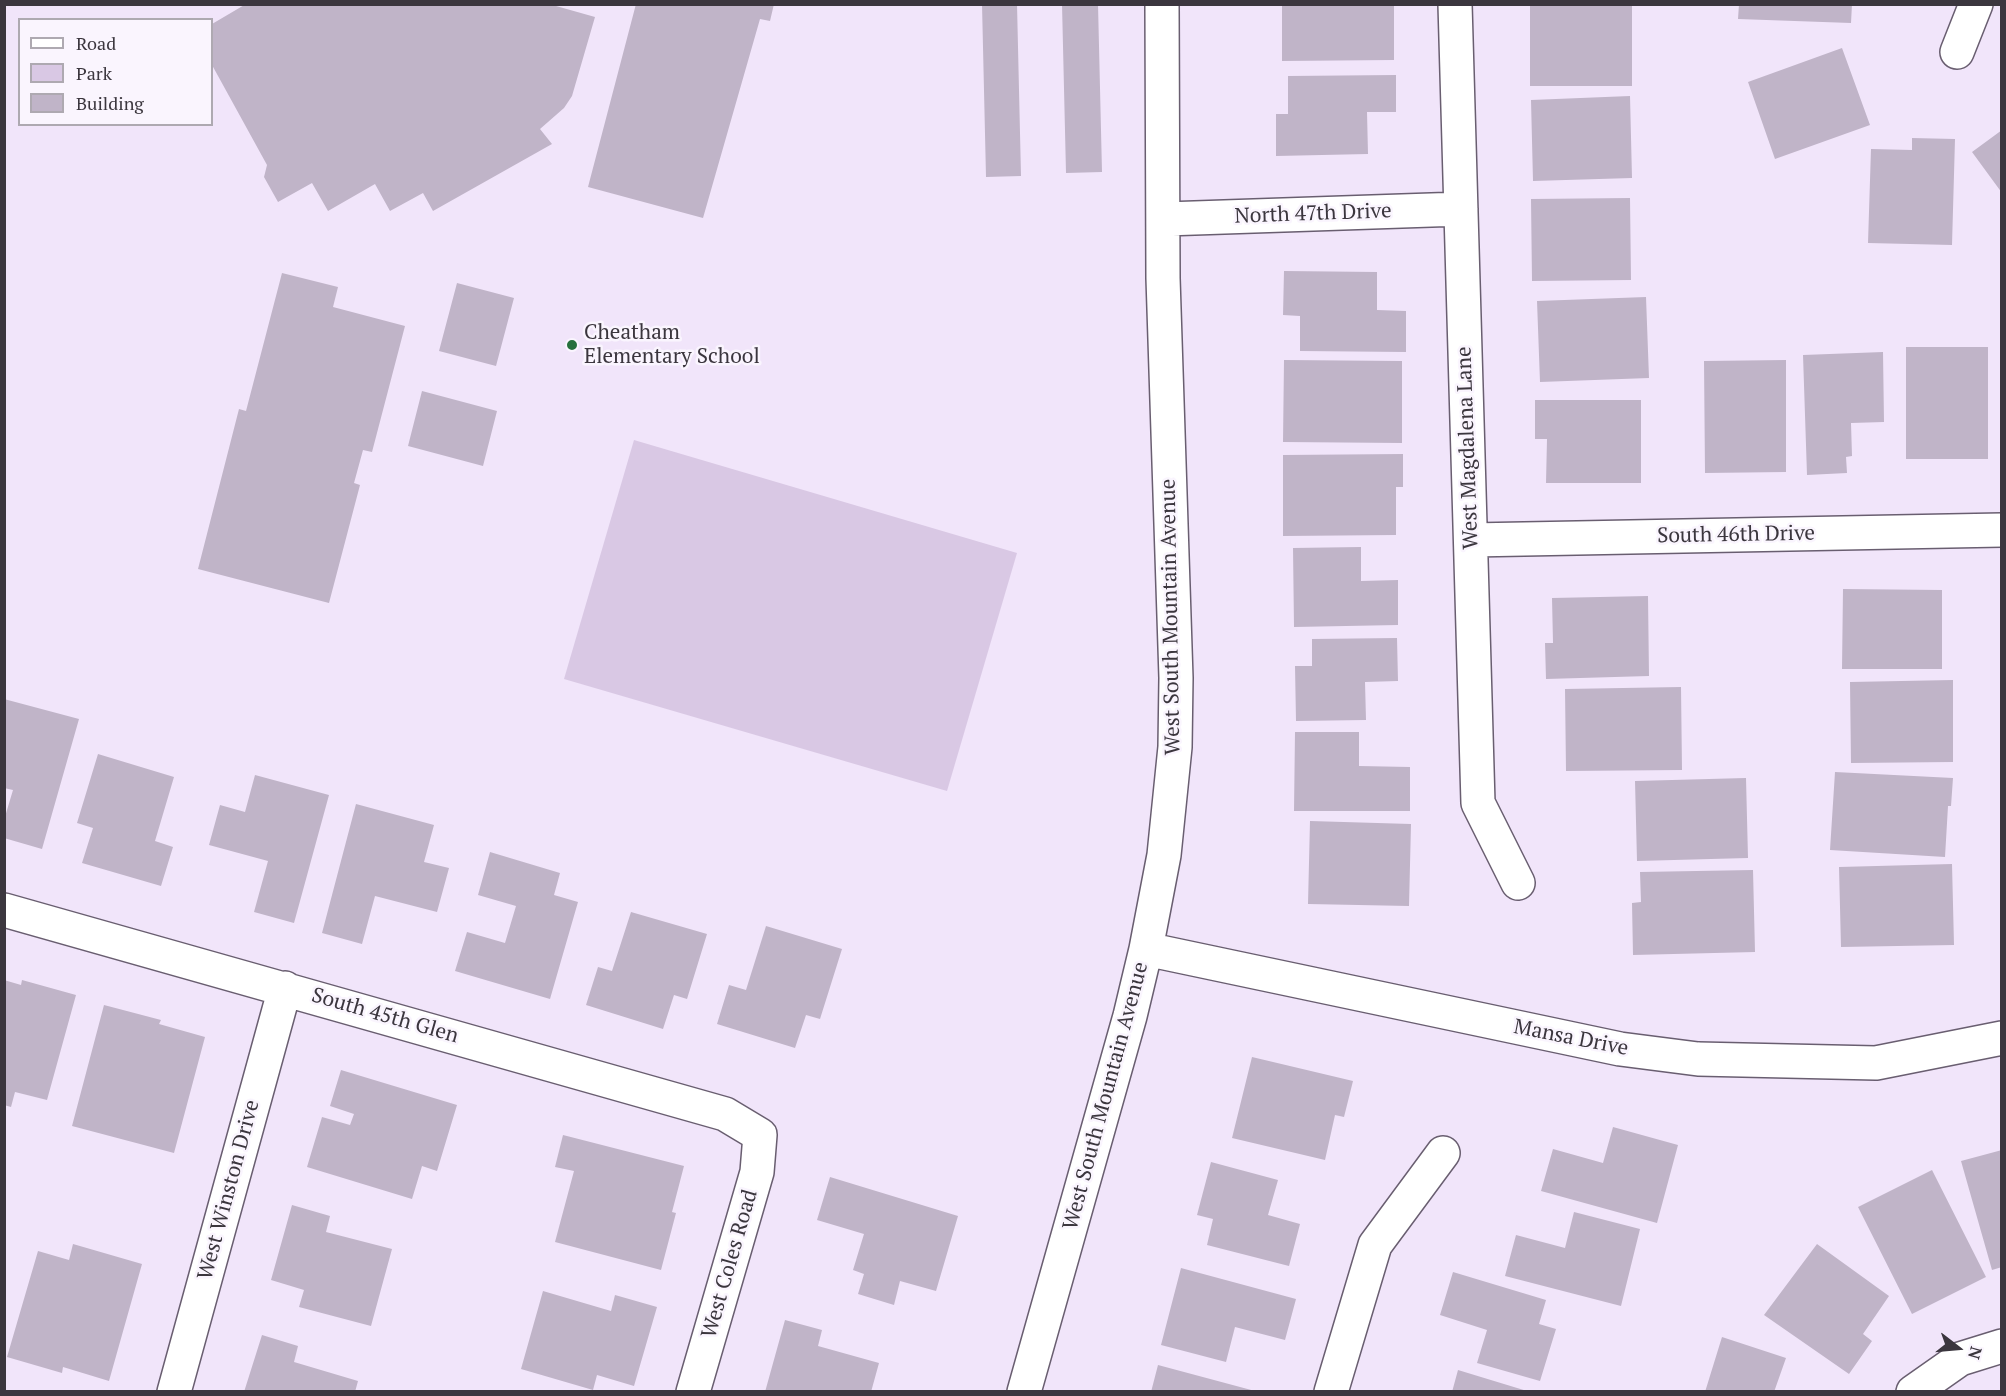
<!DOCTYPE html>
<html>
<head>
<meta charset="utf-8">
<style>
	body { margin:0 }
	#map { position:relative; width:2006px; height:1396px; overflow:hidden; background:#f1e5fa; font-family:"PT Serif",serif }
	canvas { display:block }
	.frame { position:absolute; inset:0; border:6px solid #3b363e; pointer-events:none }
	.legend { position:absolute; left:18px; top:18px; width:195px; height:108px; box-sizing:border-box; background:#faf5fe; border:2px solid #aea9b1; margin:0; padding:8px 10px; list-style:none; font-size:18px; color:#3b363e }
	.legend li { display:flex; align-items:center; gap:12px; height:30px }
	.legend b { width:30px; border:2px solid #aea9b1 }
	.north { position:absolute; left:1928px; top:1318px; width:60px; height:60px; -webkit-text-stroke:4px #faf5fe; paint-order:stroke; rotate:106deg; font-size:16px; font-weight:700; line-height:24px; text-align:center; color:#3b363e }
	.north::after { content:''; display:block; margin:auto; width:21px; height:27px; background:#3b363e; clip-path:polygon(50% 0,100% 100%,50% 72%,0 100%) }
</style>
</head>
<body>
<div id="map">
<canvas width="2006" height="1396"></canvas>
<div class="frame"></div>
<ul class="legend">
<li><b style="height:8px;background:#fff"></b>Road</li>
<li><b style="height:16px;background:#d9c8e4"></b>Park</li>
<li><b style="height:16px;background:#c0b4c8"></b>Building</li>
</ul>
<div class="north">N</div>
</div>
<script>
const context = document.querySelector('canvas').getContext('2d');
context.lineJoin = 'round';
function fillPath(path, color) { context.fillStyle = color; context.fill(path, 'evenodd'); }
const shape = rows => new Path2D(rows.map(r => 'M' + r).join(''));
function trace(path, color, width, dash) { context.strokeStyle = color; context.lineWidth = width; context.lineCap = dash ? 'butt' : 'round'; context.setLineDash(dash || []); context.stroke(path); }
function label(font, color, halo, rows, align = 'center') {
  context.font = font + ' "PT Serif",serif'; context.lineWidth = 5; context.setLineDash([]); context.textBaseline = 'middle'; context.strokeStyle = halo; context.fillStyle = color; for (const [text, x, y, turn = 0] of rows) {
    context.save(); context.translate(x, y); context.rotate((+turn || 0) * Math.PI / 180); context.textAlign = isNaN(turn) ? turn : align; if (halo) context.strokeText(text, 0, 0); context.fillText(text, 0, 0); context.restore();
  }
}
const green = shape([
	[634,440,1017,553,947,791,564,679]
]);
const building = shape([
	[246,4,549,4,595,17,572,96,564,108,540,129,552,144,433,211,423,193,390,211,375,184,328,211,312,183,278,202,264,177,267,165,212,65,212,24],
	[636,4,774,4,770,21,760,19,703,218,588,187],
	[982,4,1017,4,1021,176,986,177],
	[1062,4,1098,4,1102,172,1066,173],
	[1282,4,1394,4,1394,60,1282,61],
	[1530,4,1632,4,1632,86,1530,86],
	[1739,4,1852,4,1851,23,1738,19],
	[1842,48,1870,125,1775,159,1748,82],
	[1396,75,1396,112,1367,112,1368,154,1276,156,1276,114,1288,114,1288,76],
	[1630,96,1632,178,1533,181,1531,100],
	[2002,130,2002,193,1972,152],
	[1912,138,1955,139,1952,245,1868,243,1871,149,1912,150],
	[1630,198,1631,280,1532,281,1531,199],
	[1284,271,1377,272,1377,310,1406,311,1406,352,1300,351,1300,316,1283,315],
	[282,273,338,287,333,307,405,326,372,452,363,450,354,483,360,485,329,603,198,569,239,409,246,411],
	[457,283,514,298,496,366,439,351],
	[1646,297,1649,378,1540,382,1537,301],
	[1906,347,1988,347,1988,459,1906,459],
	[1883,352,1884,422,1851,423,1852,456,1846,457,1847,473,1807,475,1803,355],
	[1284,360,1402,361,1402,443,1283,442],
	[1786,360,1786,472,1705,473,1704,361],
	[422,391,497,411,483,466,408,446],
	[1535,400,1641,400,1641,483,1546,483,1547,439,1535,439],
	[1403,454,1403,487,1396,487,1396,535,1283,536,1283,455],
	[1361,547,1361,581,1398,580,1398,625,1294,627,1293,548],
	[1843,589,1942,590,1942,669,1842,669],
	[1648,596,1649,676,1546,679,1545,643,1553,643,1552,598],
	[1397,638,1398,681,1365,682,1366,720,1296,721,1295,666,1312,666,1312,639],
	[1953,680,1953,762,1851,763,1850,682],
	[1681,687,1682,770,1566,771,1565,689],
	[4,699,79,719,42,849,4,838,4,820,13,790,4,788],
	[1295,732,1359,732,1359,766,1410,767,1410,811,1294,811],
	[98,754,174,777,155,841,173,847,161,886,82,863,93,828,77,823],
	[1835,772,1953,778,1951,806,1948,806,1945,857,1830,850],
	[255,775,329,795,294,923,254,912,268,861,209,845,220,805,245,812],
	[1746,778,1748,858,1637,861,1635,781],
	[356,804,434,825,424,862,449,868,437,912,375,896,362,944,322,933],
	[1310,821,1411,824,1409,906,1308,904],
	[490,852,560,873,554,895,578,902,550,999,455,971,467,932,505,943,516,906,478,895],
	[1952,864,1954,945,1841,947,1839,867],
	[1753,870,1755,952,1633,955,1632,903,1641,902,1640,872],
	[631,912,707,934,687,999,674,995,663,1029,586,1005,598,967,612,971],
	[766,926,842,949,820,1019,806,1015,795,1048,717,1024,729,985,746,990],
	[4,980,21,985,22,980,76,995,47,1100,15,1092,11,1107,4,1105],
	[104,1005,161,1020,159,1024,205,1037,174,1153,72,1126],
	[1252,1057,1353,1081,1344,1117,1335,1115,1325,1160,1232,1138],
	[341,1070,457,1105,437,1171,422,1166,412,1199,307,1167,322,1117,350,1125,354,1114,330,1106],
	[1613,1127,1678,1145,1657,1223,1541,1191,1553,1149,1603,1163],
	[563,1135,684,1166,672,1212,676,1213,661,1270,555,1242,574,1171,555,1167],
	[2002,1150,2002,1267,1992,1270,1961,1161],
	[1211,1162,1278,1180,1268,1215,1300,1224,1289,1266,1207,1245,1213,1219,1197,1215],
	[1932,1170,1986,1277,1912,1314,1858,1207],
	[830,1177,958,1216,936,1291,900,1281,894,1305,858,1294,864,1274,853,1270,864,1234,817,1220],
	[292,1205,330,1216,326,1232,392,1249,371,1326,299,1307,304,1290,271,1280],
	[1574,1212,1640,1229,1621,1306,1505,1276,1516,1235,1565,1248],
	[73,1244,142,1264,109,1381,63,1367,62,1373,7,1357,38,1251,69,1260],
	[1817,1244,1889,1296,1863,1334,1872,1341,1849,1374,1764,1315],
	[1181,1268,1296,1299,1285,1340,1235,1327,1226,1362,1161,1345],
	[1453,1272,1546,1300,1539,1324,1556,1329,1540,1381,1477,1363,1487,1330,1440,1315],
	[543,1291,611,1311,615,1295,657,1307,634,1386,597,1375,593,1390,521,1369],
	[785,1320,822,1330,818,1346,879,1363,871,1392,765,1392],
	[262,1335,298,1346,294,1362,358,1381,355,1392,244,1392],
	[1722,1337,1786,1358,1774,1392,1705,1392],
	[1158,1365,1255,1391,1255,1392,1151,1392],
	[1458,1370,1527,1391,1527,1392,1452,1392]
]);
const minor = shape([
	[1455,4,1478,803,1518,883],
	[1957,52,1976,4],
	[1165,219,1461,209],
	[1471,540,2002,530],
	[4,910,725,1114,760,1135,757,1172,693,1392],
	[1146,949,1620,1049,1698,1059,1876,1063,2002,1038],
	[174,1392,285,988],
	[1024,1392,1130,1016,1146,949,1164,855,1175,747,1176,678,1163,278,1162,4],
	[1331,1392,1375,1245,1443,1153],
	[1913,1392,1960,1359,2002,1346]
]);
const markers = [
	[572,345,6,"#26703d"]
];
const streetNames = [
	["North 47th Drive",1313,214,-2],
	["West Magdalena Lane",1468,448,-92],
	["South 46th Drive",1736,535,-1],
	["West South Mountain Avenue",1171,617,-91],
	["South 45th Glen",385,1016,16],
	["Mansa Drive",1571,1038,11],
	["West South Mountain Avenue",1106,1096,-75],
	["West Winston Drive",229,1190,-75],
	["West Coles Road",730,1264,-74]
];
const poiNames = [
	["Cheatham",584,333],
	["Elementary School",584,357]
];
fillPath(green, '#d9c8e4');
fillPath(building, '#c0b4c8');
trace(minor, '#695e70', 36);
trace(minor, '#fff', 33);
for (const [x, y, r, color] of markers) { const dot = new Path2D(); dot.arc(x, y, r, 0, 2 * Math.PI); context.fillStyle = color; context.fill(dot); trace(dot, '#faf5fe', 2); }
label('21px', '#3b363e', '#faf5fe', streetNames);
label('21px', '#3b363e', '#faf5fe', poiNames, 'left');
</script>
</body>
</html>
